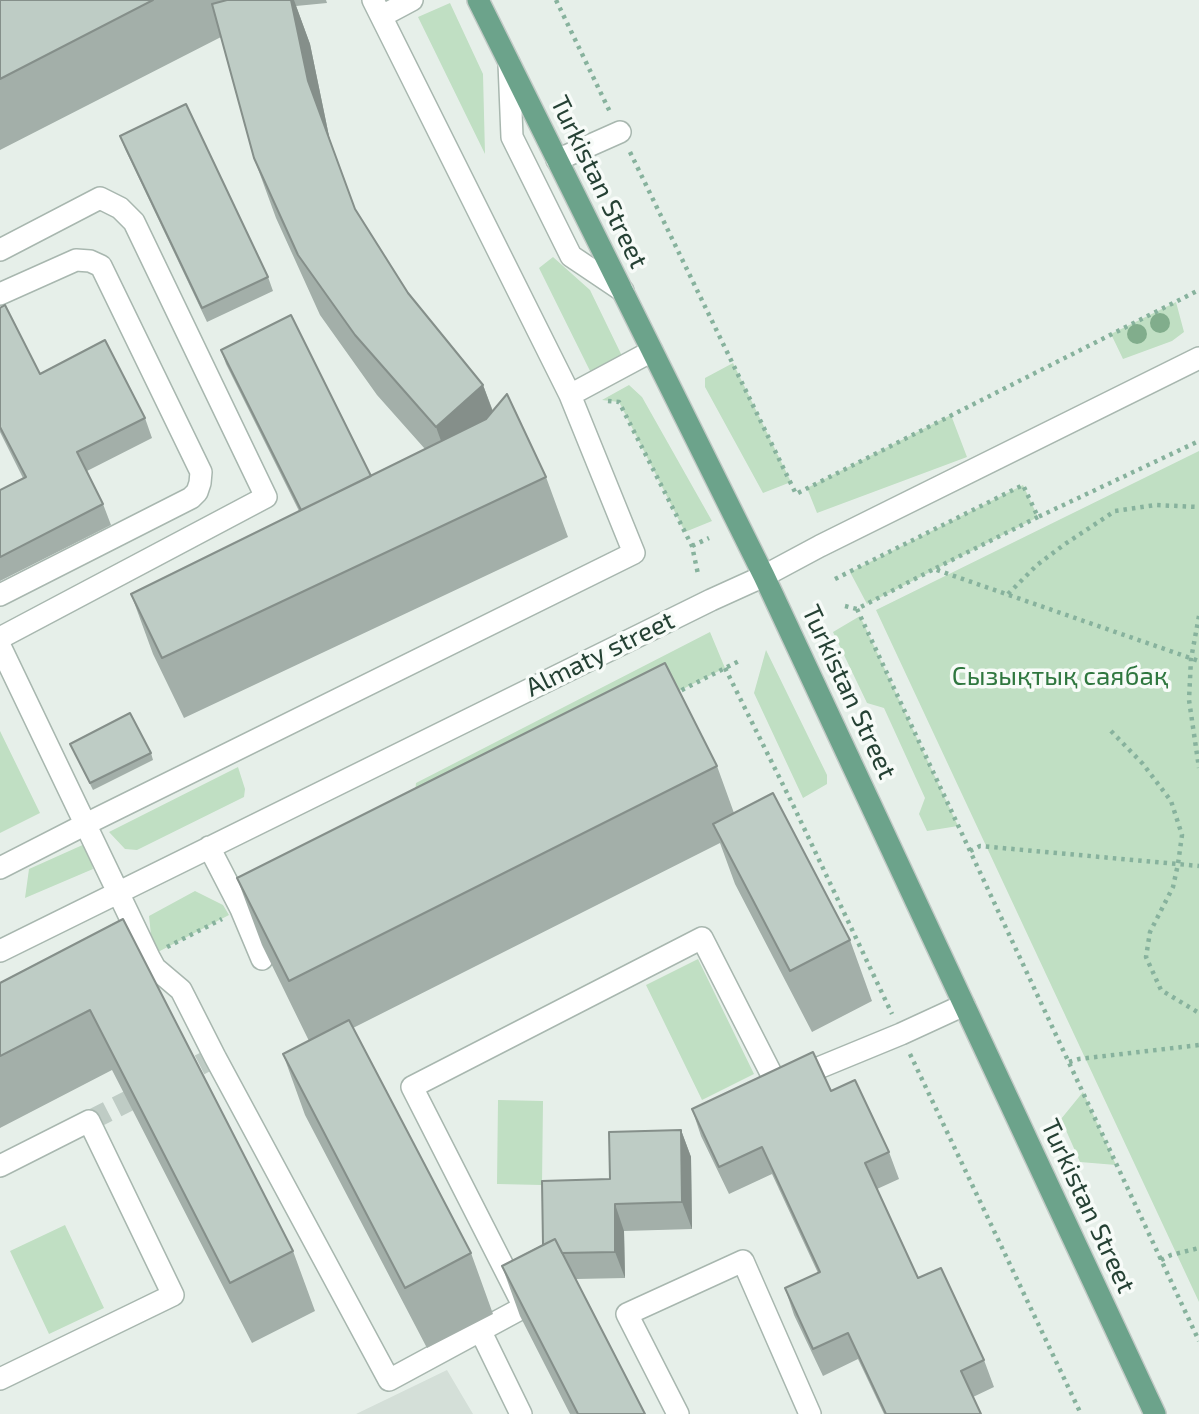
<!DOCTYPE html>
<html>
<head>
<meta charset="utf-8">
<style>
	body { margin:0 }
	canvas { display:block; background:#e6efe9 }
</style>
</head>
<body>
<canvas width="1199" height="1414"></canvas>
<script>
const context = document.querySelector('canvas').getContext('2d');
context.lineJoin = 'round';
function fillPath(path, color) { context.fillStyle = color; context.fill(path, 'evenodd'); }
const shape = rows => new Path2D(rows.map(r => 'M' + r).join(''));
function trace(path, color, width, dash) { context.strokeStyle = color; context.lineWidth = width; context.lineCap = dash ? 'butt' : 'round'; context.setLineDash(dash || []); context.stroke(path); }
function label(font, color, halo, rows, align = 'center') {
  context.font = font + ' "Exo 2",sans-serif'; context.lineWidth = 7; context.setLineDash([]); context.textBaseline = 'middle'; context.strokeStyle = halo; context.fillStyle = color; for (const [text, x, y, turn = 0] of rows) {
    context.save(); context.translate(x, y); context.rotate((+turn || 0) * Math.PI / 180); context.textAlign = isNaN(turn) ? turn : align; if (halo) context.strokeText(text, 0, 0); context.fillText(text, 0, 0); context.restore();
  }
}
const built = shape([
	[447,1370,473,1414,356,1414,385,1400]
]);
const green = shape([
	[450,3,483,74,485,154,418,17],
	[553,257,590,290,622,356,592,375,539,268],
	[1176,302,1184,332,1172,341,1123,359,1111,334],
	[733,363,791,482,763,493,705,387,705,378],
	[629,385,642,397,712,521,685,532,619,402,602,400],
	[951,415,967,457,817,513,807,488],
	[1199,451,1199,1302,876,610],
	[1023,485,1038,517,867,604,850,572],
	[860,616,958,826,927,831,919,814,925,798,884,708,867,703,833,632],
	[710,632,725,668,262,899,414,802,416,783],
	[766,650,827,775,827,784,803,798,754,693],
	[0,731,40,813,0,833],
	[238,767,245,789,244,797,137,850,125,849,109,832],
	[87,843,93,869,25,898,29,869],
	[195,891,223,905,229,915,158,952,151,935,149,916],
	[698,959,754,1074,702,1100,646,985],
	[1083,1092,1116,1165,1080,1162,1061,1119],
	[498,1100,543,1101,542,1185,497,1184],
	[65,1225,104,1308,49,1334,10,1251]
]);
const minorTunnel = shape([
	[89,1121,215,1057]
]);
const path = shape([
	[556,0,610,112],
	[630,152,796,494,1199,290],
	[608,401,619,402,692,546,698,574],
	[692,546,709,538],
	[936,568,1038,517],
	[835,579,1023,485,1038,517,1199,441],
	[1008,594,1037,565,1065,544,1115,511,1155,505,1199,507],
	[845,606,857,609,934,569,1199,661],
	[857,609,1199,1341],
	[1199,616,1191,659,1189,700,1199,768],
	[725,668,794,807,892,1014],
	[674,694,739,661],
	[1111,731,1143,764,1171,801,1182,835,1178,864,1173,887,1150,932,1146,957,1161,990,1199,1013],
	[970,851,980,846,1199,866],
	[167,947,222,919],
	[910,1054,1081,1414],
	[1069,1062,1079,1059,1199,1045],
	[1161,1260,1171,1255,1199,1248]
]);
const minor = shape([
	[382,16,412,0],
	[509,63,512,137,571,256,623,291],
	[557,160,620,132],
	[0,250,100,198,120,208,134,222,266,497,0,638],
	[0,294,76,260,90,261,101,266,201,472,200,483,197,492,191,498,0,595],
	[570,395,652,351],
	[0,646,149,957,155,968,181,990,215,1057,389,1380,524,1307,412,1087,702,938,777,1085,901,1034,964,1005],
	[209,847,241,909,262,959],
	[0,868,86,824,634,553,570,395,373,0],
	[0,951,711,600,764,576,820,546,1199,358],
	[0,1166,89,1121,173,1295,0,1379],
	[480,1330,521,1414],
	[678,1414,627,1314,743,1261,810,1414]
]);
const major = shape([
	[478,0,764,576,1155,1414]
]);
const trees = [
	[1160,323],
	[1137,334]
];
const wall = shape([
	[0,0,326,0,327,3,296,6,310,44,330,141,355,209,408,293,483,385,493,411,546,477,568,537,184,718,153,654,131,594,299,511,226,364,221,350,371,476,425,449,377,395,320,315,276,218,254,158,221,37,0,150],
	[120,136,268,277,273,291,207,322,125,149],
	[0,308,40,374,145,418,152,438,87,471,103,504,111,525,0,581,0,490,23,478,0,432],
	[70,744,151,753,153,760,93,790],
	[717,766,734,813,850,940,872,1001,812,1032,735,884,720,843,353,1028,471,1253,493,1314,427,1348,305,1115,283,1054,309,1041,262,945,237,878],
	[123,919,293,1251,315,1311,252,1343,112,1070,0,1128,0,983],
	[831,1091,889,1152,899,1179,877,1189,918,1278,984,1360,994,1387,973,1397,981,1414,884,1414,858,1359,823,1376,794,1315,785,1288,818,1273,772,1174,729,1194,701,1136,692,1109],
	[681,1130,691,1157,692,1229,624,1231,625,1278,576,1279,645,1414,570,1414,520,1316,502,1266,543,1244,610,1179]
]);
const shadedWall = shape([
	[291,0,294,0,310,44,330,141,308,81],
	[483,385,505,445,458,488,436,427],
	[681,1130,691,1157,692,1229,682,1202],
	[615,1204,624,1231,625,1278,615,1252]
]);
const building = shape([
	[0,0,153,0,0,79,0,0],
	[227,0,291,0,308,81,355,209,408,293,483,385,436,427,355,335,298,255,254,158,212,4,227,0],
	[186,104,268,277,202,308,120,136,186,104],
	[5,305,40,374,105,340,145,418,77,452,103,504,0,557,0,490,26,477,0,427,0,308,5,305],
	[291,315,371,476,301,510,221,350,291,315],
	[507,394,546,477,162,658,131,594,486,419,507,394],
	[665,663,717,766,289,981,237,878,665,663],
	[130,713,151,753,90,783,70,744,130,713],
	[773,793,850,940,790,971,713,824,773,793],
	[123,919,293,1251,230,1283,90,1010,0,1056,0,983,123,919],
	[349,1020,471,1253,405,1288,283,1054,349,1020],
	[813,1052,831,1091,855,1080,889,1152,865,1163,918,1278,941,1268,984,1360,961,1371,981,1414,886,1414,848,1333,813,1349,785,1288,820,1272,762,1147,719,1167,692,1109,813,1052],
	[681,1130,682,1202,615,1204,615,1252,562,1253,555,1239,543,1245,542,1181,610,1179,609,1132,681,1130],
	[555,1239,645,1414,578,1414,502,1266,555,1239]
]);
const streetNames = [
	["Turkistan Street",599,182,64],
	["Almaty street",600,654,-26],
	["Turkistan Street",849,692,65],
	["Turkistan Street",1088,1206,65]
];
const parkNames = [
	["Сызықтық саябақ",1060,676]
];
fillPath(built, '#d4dfd8');
fillPath(green, '#c0dfc3');
trace(minorTunnel, '#bfccc5', 21, [21, 10]);
trace(minor, '#a8b7af', 24);
trace(major, '#c2cac6', 24);
trace(path, '#87b29d', 4.5, [3.5, 5]);
trace(minor, '#fff', 21);
trace(major, '#6ca38b', 21);
context.fillStyle = '#81ad8c';
for (const [x, y] of trees) { context.beginPath(); context.arc(x, y, 10, 0, 2 * Math.PI); context.fill(); }
fillPath(wall, '#a3afa9');
fillPath(shadedWall, '#858f8a');
fillPath(building, '#beccc5');
trace(building, '#858f8a', 2);
label('26px', '#254134', '#f7fbf8', streetNames);
label('26px', '#2f773f', '#f7fbf8', parkNames);
</script>
</body>
</html>
